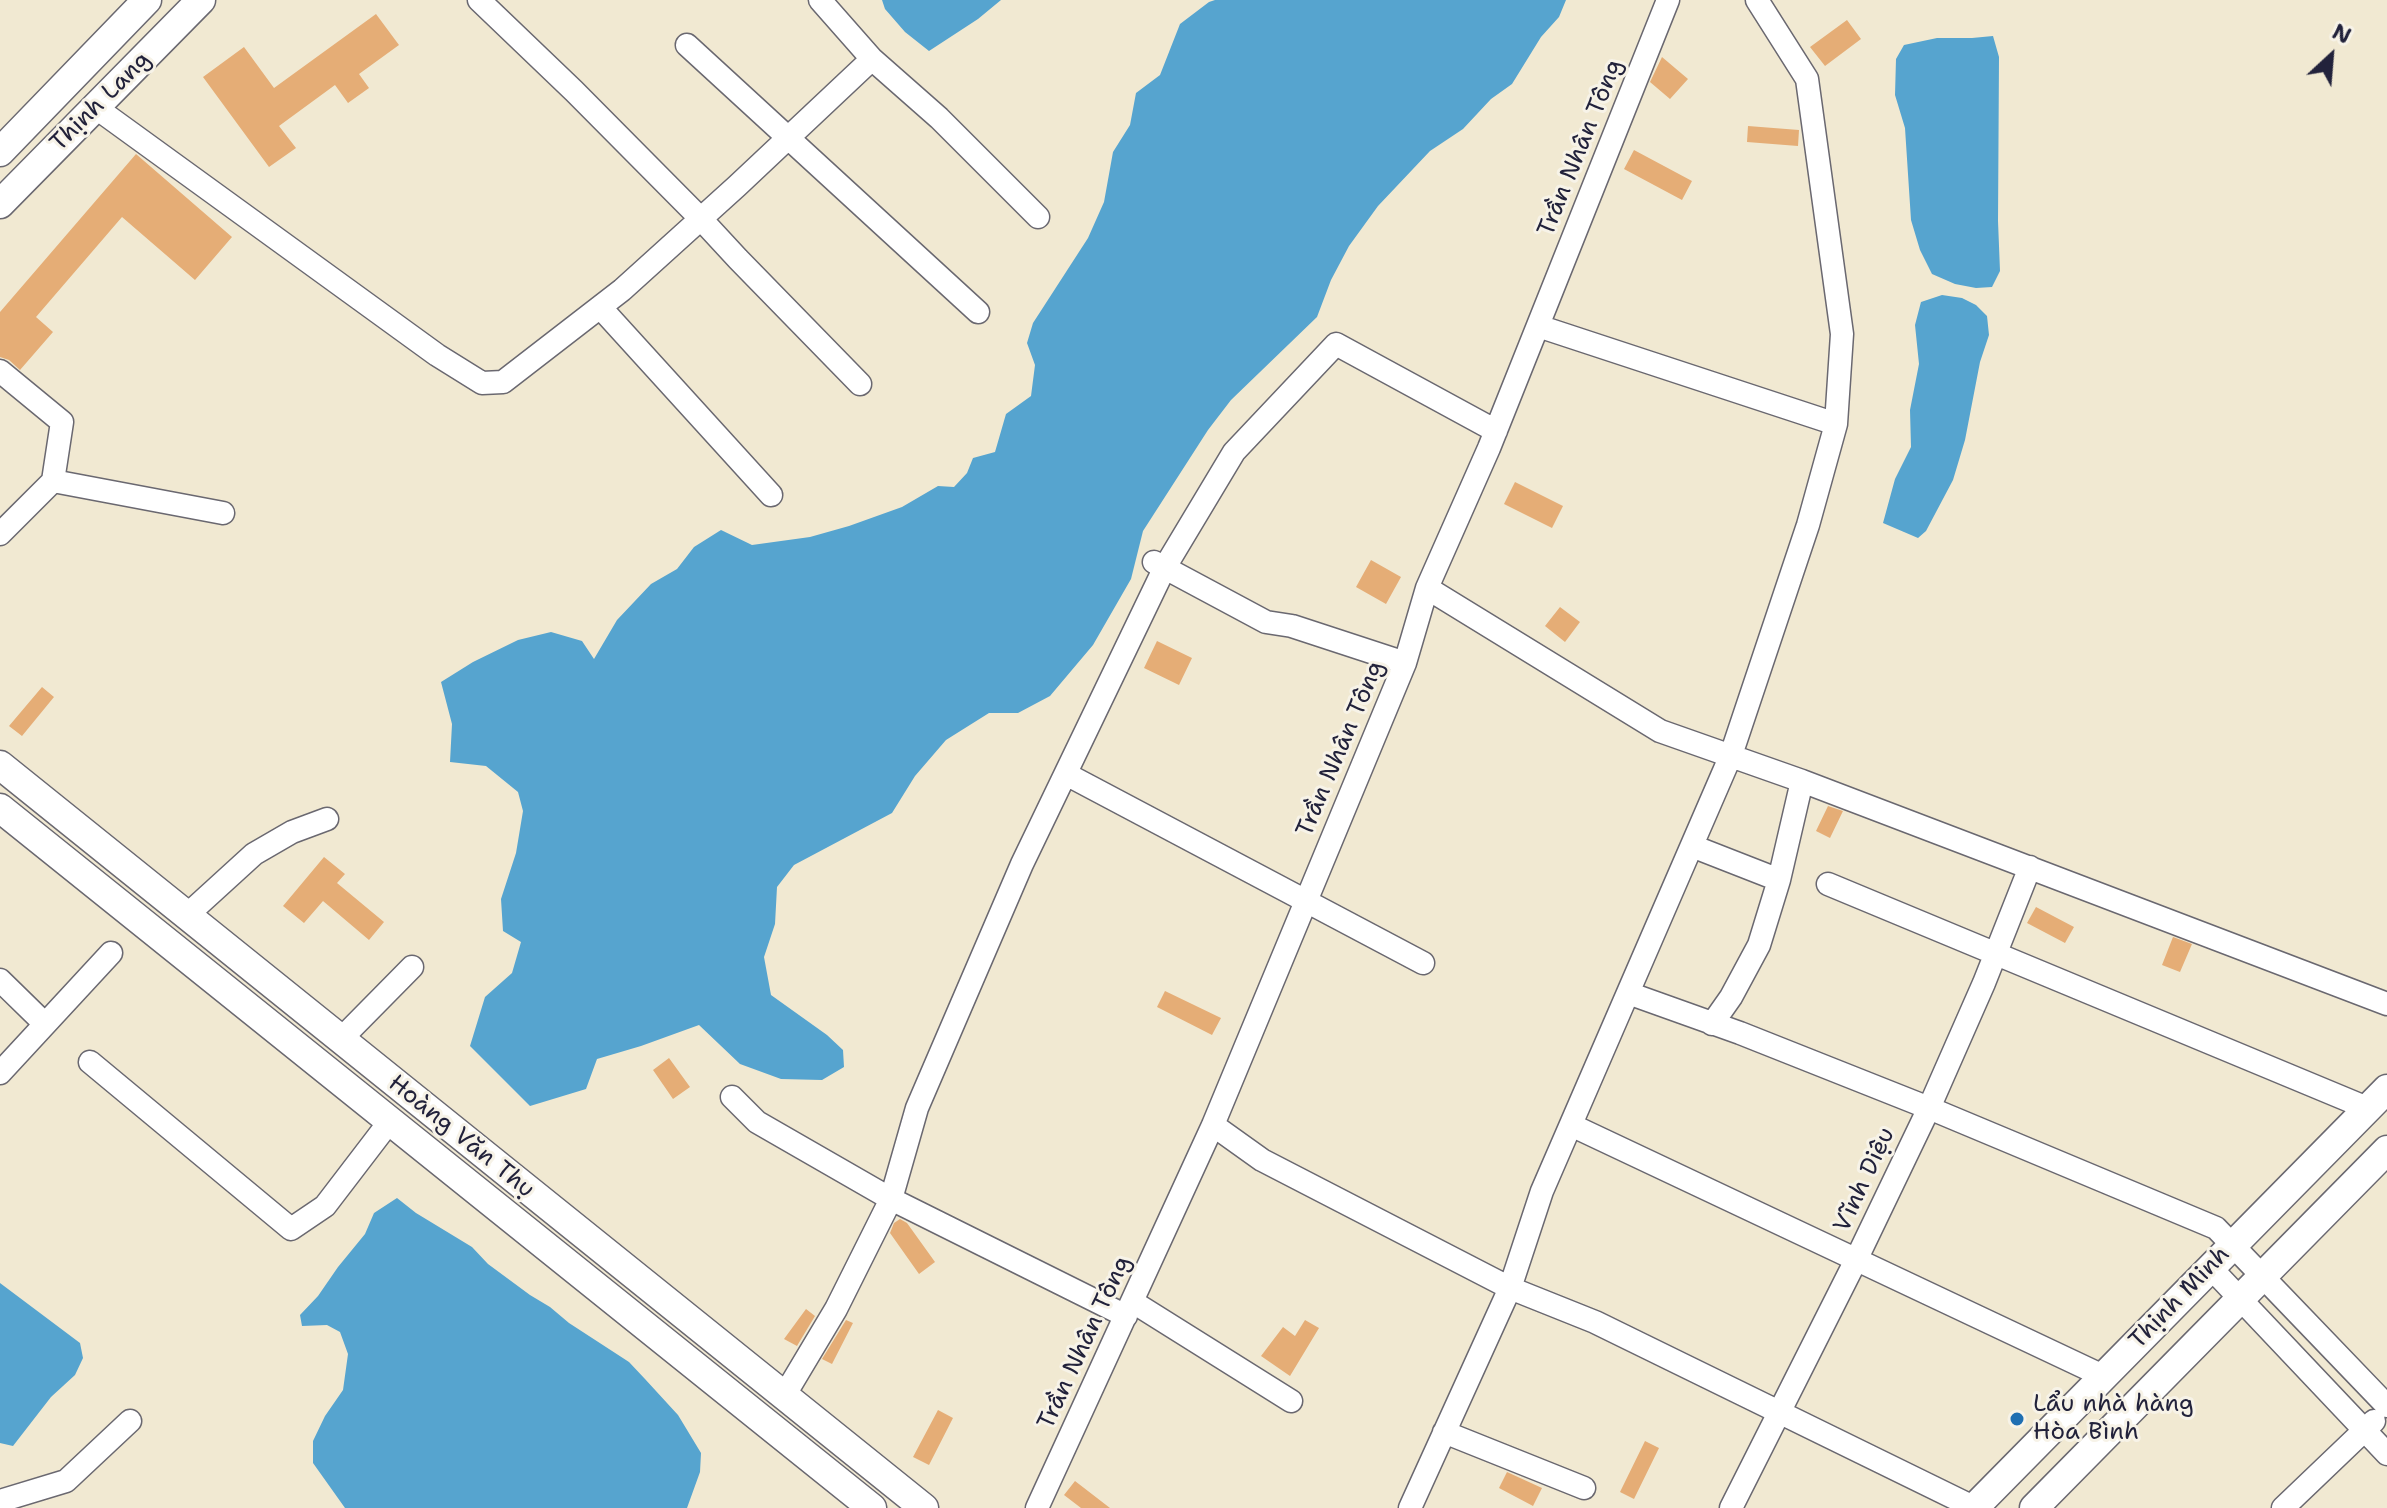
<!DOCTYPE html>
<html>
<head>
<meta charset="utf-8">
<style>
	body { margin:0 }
	#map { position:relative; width:2387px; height:1508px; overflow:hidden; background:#f1e9d2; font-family:"Shantell Sans",sans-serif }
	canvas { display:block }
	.north { position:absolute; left:2291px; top:16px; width:80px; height:80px; -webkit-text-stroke:6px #f7f3e8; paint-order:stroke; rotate:26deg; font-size:22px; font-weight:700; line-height:32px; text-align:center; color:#22223b }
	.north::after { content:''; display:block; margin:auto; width:28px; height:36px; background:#22223b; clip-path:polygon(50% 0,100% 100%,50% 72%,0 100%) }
</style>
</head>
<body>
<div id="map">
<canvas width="2387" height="1508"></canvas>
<div class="north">N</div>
</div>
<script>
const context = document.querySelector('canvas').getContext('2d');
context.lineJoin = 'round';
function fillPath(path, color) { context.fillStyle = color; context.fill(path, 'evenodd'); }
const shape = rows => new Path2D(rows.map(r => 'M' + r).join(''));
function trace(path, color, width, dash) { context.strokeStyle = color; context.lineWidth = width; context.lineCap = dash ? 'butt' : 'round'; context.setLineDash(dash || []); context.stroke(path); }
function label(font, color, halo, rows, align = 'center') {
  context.font = font + ' "Shantell Sans",sans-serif'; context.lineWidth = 6; context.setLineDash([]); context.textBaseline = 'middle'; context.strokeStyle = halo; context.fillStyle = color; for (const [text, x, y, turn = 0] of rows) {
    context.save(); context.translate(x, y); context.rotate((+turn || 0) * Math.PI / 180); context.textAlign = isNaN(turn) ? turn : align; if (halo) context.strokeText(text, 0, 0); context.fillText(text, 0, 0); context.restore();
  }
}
const water = shape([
	[882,0,1001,0,978,19,929,51,905,32,885,9],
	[1215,0,1566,0,1559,17,1541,37,1512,84,1491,99,1463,129,1430,151,1378,206,1349,246,1331,280,1317,317,1231,400,1208,430,1143,531,1131,579,1093,645,1050,696,1018,713,989,713,946,740,915,776,892,813,794,865,777,887,775,924,764,957,771,995,827,1035,843,1050,844,1067,822,1080,781,1079,740,1064,699,1025,641,1046,597,1059,586,1089,530,1106,470,1046,485,997,512,973,521,942,503,931,501,899,516,853,523,811,518,792,486,766,450,762,452,724,441,682,473,662,518,640,551,632,582,641,594,659,617,620,651,584,677,569,694,547,721,530,752,545,810,537,849,526,902,507,938,486,954,487,967,473,973,458,995,452,1006,414,1031,396,1035,365,1027,343,1033,323,1088,238,1104,202,1113,152,1130,125,1136,93,1160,75,1180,24,1209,2],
	[1993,36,1999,57,1998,221,2000,271,1992,287,1976,288,1955,284,1932,274,1920,250,1911,220,1905,128,1895,95,1896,59,1904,45,1937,38,1972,38],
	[1942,295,1962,298,1976,305,1987,316,1989,335,1980,362,1965,440,1953,480,1926,531,1918,538,1883,523,1895,479,1911,447,1910,410,1919,364,1915,325,1921,302],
	[397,1198,416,1213,472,1247,488,1264,530,1295,550,1307,569,1323,629,1362,645,1379,678,1415,701,1453,700,1472,687,1508,345,1508,313,1463,313,1441,325,1416,343,1390,348,1354,340,1332,327,1325,302,1326,300,1315,318,1296,338,1267,365,1234,374,1213],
	[0,1283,80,1343,83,1358,75,1375,51,1397,13,1446,0,1443]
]);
const building = shape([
	[376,14,399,45,359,74,369,88,348,103,335,85,279,126,296,148,269,167,203,77,244,47,274,88],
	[1847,20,1861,39,1825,66,1810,47],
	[1662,57,1688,79,1670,99,1650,82],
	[1748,126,1799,130,1798,146,1747,142],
	[1634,150,1692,181,1682,200,1624,169],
	[136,154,232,237,195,280,122,217,36,317,53,332,20,370,9,360,0,357,0,312],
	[1515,482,1563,506,1552,528,1504,504],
	[1371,560,1401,577,1386,604,1356,587],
	[1560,607,1580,622,1565,642,1545,626],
	[1157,641,1192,658,1179,685,1144,668],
	[42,687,54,697,22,736,9,726],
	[1828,806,1843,811,1830,838,1816,831],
	[324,857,345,874,337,883,384,922,369,940,323,901,304,923,283,906],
	[2036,907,2074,927,2065,943,2027,923],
	[2173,937,2192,944,2180,972,2162,965],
	[1165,991,1221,1018,1212,1035,1157,1007],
	[669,1058,690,1087,673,1099,653,1070],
	[900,1219,907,1223,935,1262,919,1274,890,1233,894,1223],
	[806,1309,815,1316,797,1346,784,1339],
	[846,1320,853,1323,832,1364,822,1359],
	[1305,1320,1319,1328,1290,1376,1261,1356,1283,1327,1295,1336],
	[938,1410,953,1418,929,1465,913,1457],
	[1645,1441,1659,1448,1634,1499,1620,1492],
	[1507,1472,1542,1488,1533,1506,1499,1488],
	[1075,1481,1110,1508,1081,1508,1064,1495]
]);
const minor = shape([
	[479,0,574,91,701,219,738,259,860,384],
	[820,0,872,59,939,118,1038,217],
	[687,45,978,312],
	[95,107,437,355,482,383,503,382,622,290,737,186,872,59],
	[600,307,771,495],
	[1538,326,1836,424],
	[0,371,62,422,53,481],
	[0,534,53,481,223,513],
	[1154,562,1266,622,1292,626,1405,663],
	[1427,588,1660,731,1802,781,2387,1004],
	[1066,774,1423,963],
	[1692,846,1779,880],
	[1828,884,2367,1108],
	[186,916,254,854,292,832,327,819],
	[0,980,45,1024],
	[1628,993,1740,1033,1929,1108,2216,1228,2387,1406],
	[1712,1024,1731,997,1759,945,1779,880,1802,781],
	[340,1040,412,967],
	[90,1062,291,1229,325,1206,390,1121],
	[0,1073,111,953],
	[732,1097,757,1122,891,1199,1126,1316],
	[1213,1125,1262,1160,1510,1288,1595,1322,1975,1508],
	[1571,1125,2103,1376],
	[2210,1267,2387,1454],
	[1133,1302,1291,1401],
	[784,1396,836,1309,891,1199,917,1108,1022,864,1165,567,1234,452,1336,344,1496,431],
	[1444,1432,1584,1488],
	[0,1501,66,1481,130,1421],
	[1037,1508,1213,1125,1405,663,1427,588,1489,448,1668,0],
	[1410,1508,1510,1288,1542,1191,1731,755,1808,525,1836,424,1842,334,1807,79,1757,0],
	[1731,1508,1856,1260,1929,1108,1984,983,2030,867],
	[2283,1508,2374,1421]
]);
const major = shape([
	[0,152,147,0],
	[0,204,201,0],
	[0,765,924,1508],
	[0,808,872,1508],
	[1974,1508,2387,1089],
	[2034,1508,2387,1150]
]);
const markers = [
	[2017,1419,8,"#1f6fb2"]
];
const streetNames = [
	["Thịnh Lang",101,102,-45],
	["Trần Nhân Tông",1581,148,-68],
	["Trần Nhân Tông",1341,749,-67],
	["Hoàng Văn Thụ",461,1137,39],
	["Vĩnh Diệu",1865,1180,-65],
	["Thịnh Minh",2180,1298,-46],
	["Trần Nhân Tông",1085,1343,-65]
];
const poiNames = [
	["Lẩu nhà hàng",2033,1405],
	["Hòa Bình",2033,1433]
];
fillPath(water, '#56a4cf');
fillPath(building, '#e5ad76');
trace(minor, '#6a6870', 25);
trace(major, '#6a6870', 31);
trace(minor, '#fff', 22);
trace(major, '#fff', 28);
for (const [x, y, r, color] of markers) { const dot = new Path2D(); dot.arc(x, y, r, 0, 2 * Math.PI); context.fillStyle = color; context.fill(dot); trace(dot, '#f7f3e8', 3); }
label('24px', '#22223b', '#f7f3e8', streetNames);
label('24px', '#22223b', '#f7f3e8', poiNames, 'left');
</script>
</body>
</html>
